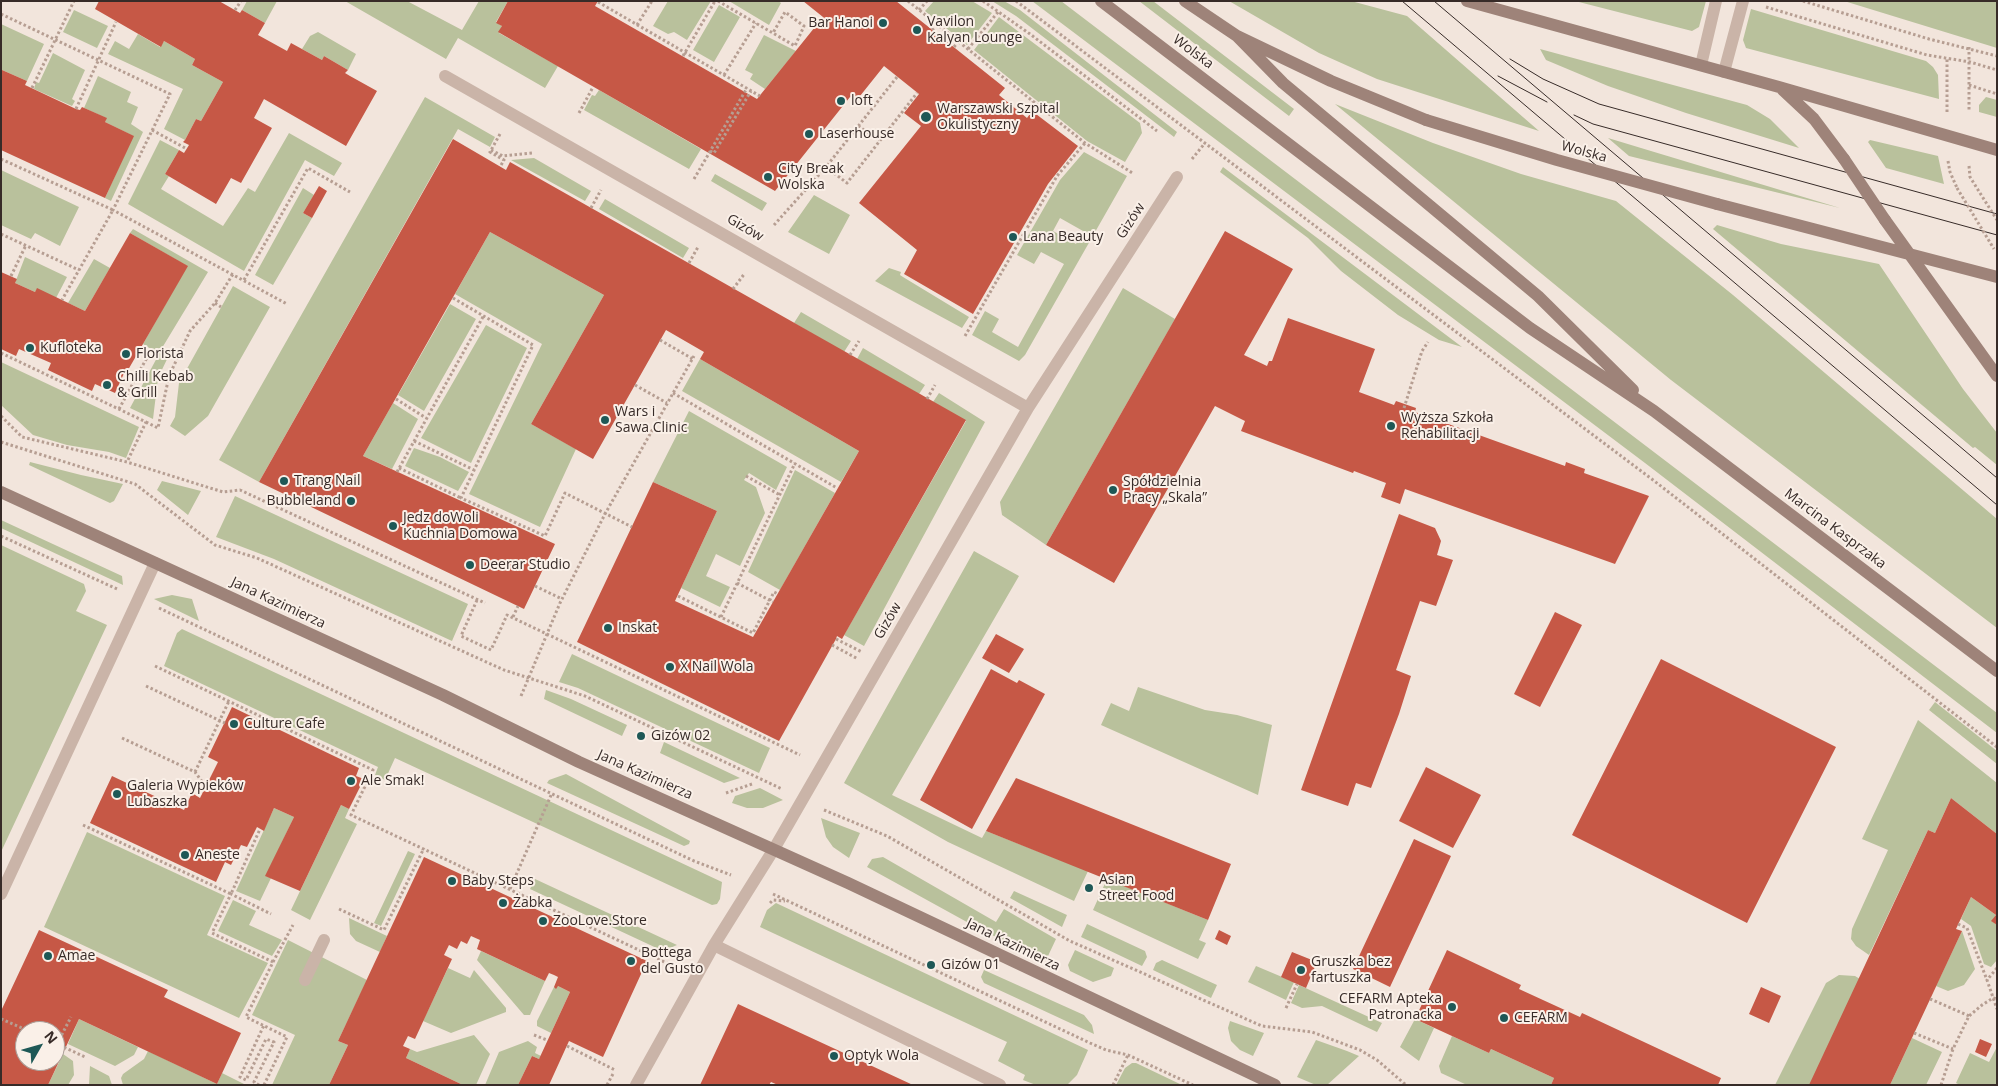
<!DOCTYPE html>
<html>
<head>
<meta charset="utf-8">
<style>
	body { margin:0 }
	#map { position:relative; width:1998px; height:1086px; overflow:hidden; background:#f2e5dc; font-family:"Open Sans",sans-serif }
	canvas { display:block }
	.frame { position:absolute; inset:0; border:2px solid #372b28; pointer-events:none }
	.north { position:absolute; left:15px; top:1021px; width:50px; height:50px; box-sizing:border-box; background:#faf0e8; border:1px solid #aca19b; border-radius:50%; rotate:52deg; font-size:14px; font-weight:700; line-height:20px; text-align:center; color:#372b28 }
	.north::after { content:''; display:block; margin:auto; width:18px; height:22px; background:#1e5856; clip-path:polygon(50% 0,100% 100%,50% 72%,0 100%) }
</style>
</head>
<body>
<div id="map">
<canvas width="1998" height="1086"></canvas>
<div class="frame"></div>
<div class="north">N</div>
</div>
<script>
const context = document.querySelector('canvas').getContext('2d');
context.lineJoin = 'round';
function fillPath(path, color) { context.fillStyle = color; context.fill(path, 'evenodd'); }
const shape = rows => new Path2D(rows.map(r => 'M' + r).join(''));
function trace(path, color, width, dash) { context.strokeStyle = color; context.lineWidth = width; context.lineCap = dash ? 'butt' : 'round'; context.setLineDash(dash || []); context.stroke(path); }
function label(font, color, halo, rows, align = 'center') {
  context.font = font + ' "Open Sans",sans-serif'; context.lineWidth = 4; context.setLineDash([]); context.textBaseline = 'middle'; context.strokeStyle = halo; context.fillStyle = color; for (const [text, x, y, turn = 0] of rows) {
    context.save(); context.translate(x, y); context.rotate((+turn || 0) * Math.PI / 180); context.textAlign = isNaN(turn) ? turn : align; if (halo) context.strokeText(text, 0, 0); context.fillText(text, 0, 0); context.restore();
  }
}
const green = shape([
	[247,1,277,1,265,23,242,10],
	[345,1,407,1,462,30,479,1,508,1,496,22,502,26,499,33,558,66,545,88,458,38,446,59],
	[668,1,711,1,687,40,674,32,668,34,653,26],
	[729,1,778,1,781,3,769,25],
	[934,1,972,1,992,13,967,45,925,11],
	[992,1,1004,1,1020,10,1177,132,1174,137,1016,16],
	[1032,1,1061,1,1997,713,1997,733,1645,463],
	[1139,1,1153,1,1294,109,1289,116],
	[1229,1,1351,1,1407,16,1539,131,1377,79,1319,53],
	[1575,1,1706,1,1699,27,1692,31],
	[1844,1,1997,1,1997,48],
	[719,5,740,17,714,62,693,50],
	[1751,9,1926,61,1933,67,1938,75,1939,99,1746,48,1743,40],
	[74,10,108,26,97,48,63,32],
	[999,17,1140,123,1142,133,1125,162,1087,141,974,50],
	[1,24,44,44,27,81,2,70,1,72],
	[318,32,356,54,348,70,324,56,322,60,302,49,310,36],
	[138,34,160,47,164,41,195,59,192,65,223,82,201,121,196,119,185,140,164,129,183,89,108,54,115,41,129,49],
	[764,35,796,51,765,89,750,79,753,74,745,70],
	[1540,49,1747,105,1770,119,1799,148,1686,113,1608,86,1546,60],
	[53,53,85,70,72,99,75,101,72,106,34,89,36,82,39,83],
	[98,76,131,92,127,102,138,107,131,124,143,132,111,201,105,198,133,136,105,122,106,118,84,108],
	[599,90,701,149,689,169,584,110,592,95,595,96],
	[425,97,495,137,490,147,458,129,259,482,219,460],
	[1986,97,1997,100,1997,117,1979,112,1979,105],
	[1335,104,1433,143,1521,174,1616,201,1733,295,1997,519,1997,628,1671,380],
	[289,133,342,163,334,176,305,160,244,271,128,204,160,140,179,150,165,174,169,176,161,189,223,226,248,188,255,192],
	[1608,138,1641,148,1840,208,1629,156],
	[1870,140,1938,156,1944,184,1886,168,1868,142],
	[1084,152,1127,176,1025,355,1019,361,972,335,985,311,999,319,992,332,1018,347,1064,264,1041,252,1034,264,1017,255,1060,180],
	[1060,218,1083,231,1076,244,1053,231],
	[534,158,591,191,585,201,511,160],
	[1223,167,1462,347,1439,340,1398,315,1341,271,1308,238,1220,172],
	[1,170,79,207,60,246,35,233,31,239,1,225],
	[715,174,767,203,762,211,711,181],
	[303,188,314,195,303,213,312,218,273,285,255,275],
	[814,195,850,215,829,254,788,232],
	[605,199,689,248,683,258,599,209],
	[1717,225,1781,244,1879,264,1963,389,1997,433,1997,465,1975,447,1973,448,1713,229],
	[133,229,208,272,162,348,170,353,158,378,153,419,130,408,159,354,143,344,187,266,130,233],
	[490,232,604,295,531,424,576,449,540,527,469,494,542,344,455,294],
	[25,257,67,277,56,298,37,289,35,292,15,283],
	[94,259,110,268,85,311,68,303],
	[889,268,901,272,900,275,903,277,969,317,962,328,875,281],
	[233,286,270,307,208,416,185,436,170,426,175,417,179,383],
	[1123,288,1175,319,1046,545,1002,515,1000,502],
	[450,304,476,319,424,411,398,395],
	[801,312,851,341,844,352,794,323],
	[486,325,527,348,471,463,421,438],
	[863,348,925,385,919,394,857,359],
	[700,359,859,451,841,482,682,391],
	[1,362,139,427,126,458,109,452,67,445,33,435,1,405],
	[939,393,985,422,864,646,844,635,966,421,933,402],
	[393,403,418,419,392,469,363,456],
	[689,411,787,467,776,490,749,473,744,480,756,487,765,513,740,566,716,554,706,576,730,587,720,607,681,588,717,511,653,482],
	[414,448,440,457,469,472,458,491,405,466],
	[30,462,81,475,123,484,114,501,110,503,29,465],
	[795,470,835,493,780,590,748,572],
	[162,481,201,491,188,515,157,490],
	[235,496,468,604,452,641,274,559,216,537],
	[1,520,122,576,123,585,1,528],
	[1,545,84,584,86,591,76,611,107,625,1,852],
	[974,551,1019,576,892,795,982,838,986,831,1088,871,1074,901,948,842,844,783],
	[172,595,192,599,199,621,154,599],
	[182,629,722,882,720,899,717,904,712,905,395,758,385,780,375,775,378,767,164,666,177,633],
	[572,654,770,748,759,773,578,688,559,682],
	[1138,687,1205,710,1237,715,1272,725,1258,795,1101,725,1111,703,1129,711],
	[546,690,571,699,627,725,622,736,544,699],
	[1935,702,1997,751,1997,764,1929,710],
	[1918,720,1997,783,1997,834,1951,798,1935,833,1928,830,1869,955,1856,946,1851,939,1852,929,1888,850,1862,839],
	[664,742,740,778,724,783,660,753],
	[566,774,690,841,689,844,684,846,547,783,549,780],
	[760,788,783,800,763,808,747,808,732,803,735,796],
	[341,805,349,809,345,818,357,824,310,920,291,910],
	[274,808,294,817,266,876,271,878,260,901,236,891],
	[821,818,860,833,849,858,833,847,826,837],
	[87,832,225,896,207,935,268,963,239,1018,44,927],
	[408,851,415,854,381,926,374,923],
	[883,857,996,922,1004,909,1056,939,1048,956,1043,958,985,932,867,867,872,859],
	[535,879,677,945,663,951,530,889],
	[1107,879,1208,920,1199,940,1206,943,1198,959,1093,910],
	[1014,891,1067,915,1062,927,1010,898],
	[1971,897,1996,915,1992,921,1997,925,1997,960,1991,967,1984,964,1971,926,1961,919],
	[233,900,256,911,249,925,282,940,272,956,218,931],
	[776,903,1088,1050,1077,1075,1067,1085,1036,1085,1023,1080,1025,1075,998,1061,1007,1042,760,927,767,910],
	[349,918,387,936,380,952,356,941,350,934],
	[1087,924,1145,951,1147,957,1142,966,1081,937],
	[1962,931,1975,969,1964,985,1948,991,1936,986],
	[288,940,367,980,338,1041,348,1045,329,1085,272,1085,295,1035,252,1015],
	[1075,950,1114,968,1111,976,1093,982,1070,971,1068,965],
	[481,951,545,981,530,1015,524,1015,477,960],
	[1162,960,1217,985,1211,998,1153,970,1156,963],
	[1256,966,1294,982,1286,1000,1248,982],
	[448,968,470,978,474,970,506,1008,506,1012,451,1033,423,1021],
	[984,970,1084,1015,1092,1025,1094,1034,984,983,981,977],
	[1839,975,1855,976,1860,979,1810,1085,1775,1085,1826,983],
	[1299,985,1382,1023,1377,1032,1322,1006,1302,1008,1291,1003],
	[558,986,570,992,551,1033,537,1026,537,1021,554,987],
	[79,1019,138,1047,134,1055,115,1066,68,1044],
	[1415,1019,1434,1028,1419,1061,1400,1047],
	[1230,1021,1264,1033,1253,1056,1240,1050,1231,1041,1228,1028],
	[474,1035,490,1054,476,1085,463,1085,406,1058,410,1049,417,1052],
	[1452,1036,1489,1053,1491,1049,1554,1078,1551,1085,1467,1085,1441,1073,1439,1066],
	[1912,1038,1942,1052,1926,1085,1890,1085],
	[1316,1040,1347,1051,1359,1056,1327,1085,1316,1085,1297,1077],
	[528,1041,537,1047,535,1053,541,1056,539,1059,532,1056,518,1085,485,1085,499,1052],
	[1997,1047,1997,1085,1960,1085,1956,1083,1970,1053,1989,1062],
	[148,1051,217,1084,222,1073,246,1085,123,1085,121,1078,123,1074,144,1059],
	[63,1054,73,1061,74,1075,68,1085,48,1085],
	[1132,1063,1136,1063,1182,1085,1116,1085,1125,1068],
	[90,1066,109,1076,112,1085,89,1085]
]);
const building = shape([
	[99,1,219,1,240,13,242,10,265,23,258,35,287,51,291,43,322,60,324,56,348,70,345,73,350,76,377,91,346,146,264,99,254,118,272,128,241,183,231,178,216,204,165,174,179,150,184,153,189,145,183,142,185,140,196,119,201,121,223,82,192,65,195,59,164,41,161,47,95,9],
	[508,1,598,1,595,6,757,99,823,17,803,1,896,1,1005,88,999,95,1027,118,1032,111,1078,146,1048,184,973,314,904,274,917,250,859,203,921,126,904,113,919,94,884,66,856,101,850,97,775,191,498,32,502,26,496,23],
	[2,70,27,81,25,85,76,109,80,110,82,107,107,118,105,122,134,136,105,198,1,150],
	[453,139,506,170,510,162,966,420,842,639,837,636,836,639,779,741,577,642,653,482,717,511,675,601,753,637,859,451,700,359,704,352,666,330,593,459,531,424,604,295,490,232,363,456,555,544,524,609,259,482],
	[319,186,327,191,312,218,303,213],
	[1225,231,1293,269,1244,355,1267,366,1269,361,1272,361,1288,318,1375,349,1359,392,1394,405,1396,401,1416,408,1415,412,1565,466,1566,462,1585,469,1584,473,1649,496,1615,564,1405,489,1400,504,1381,497,1386,483,1354,471,1353,473,1241,431,1245,421,1215,406,1114,583,1046,545],
	[130,233,188,266,128,370,126,369,115,393,95,384,92,391,48,370,51,363,19,349,16,356,1,349,1,272,17,279,15,283,35,292,37,288,85,311],
	[1399,514,1435,528,1441,541,1437,555,1453,560,1436,606,1420,601,1396,670,1411,676,1399,714,1371,788,1356,783,1348,806,1301,790],
	[1555,612,1582,625,1540,707,1514,694],
	[996,634,1024,649,1009,673,982,658],
	[1661,659,1836,747,1747,923,1572,835],
	[991,669,1017,683,1019,680,1045,694,972,829,920,800],
	[232,707,359,768,356,776,364,779,349,809,341,805,300,891,265,876,294,817,274,808,264,831,257,827,247,847,241,845,231,865,225,862,216,882,90,823,112,776,184,810,192,793,200,798,218,762,208,757],
	[1426,767,1481,795,1453,848,1399,821],
	[1016,778,1231,864,1208,920,986,831],
	[1951,798,1997,834,1997,925,1991,921,1996,915,1971,897,1956,929,1962,931,1890,1085,1809,1085,1928,830,1935,833],
	[1414,839,1451,856,1390,987,1353,969],
	[424,857,647,961,603,1057,569,1041,549,1085,518,1085,532,1056,539,1059,570,992,558,986,556,989,554,987,558,977,554,975,549,973,545,981,477,949,480,940,471,936,467,944,461,941,457,949,449,945,444,955,452,959,415,1039,408,1036,403,1046,410,1049,406,1058,463,1085,329,1085,348,1045,338,1041],
	[39,930,168,990,164,997,241,1033,217,1084,79,1019,48,1085,1,1085,1,1011],
	[25,1031,55,1031,55,1061,25,1061],
	[1219,930,1231,936,1227,945,1215,939],
	[1447,950,1521,985,1519,989,1580,1017,1582,1013,1721,1078,1718,1085,1551,1085,1554,1078,1491,1049,1489,1053,1415,1019],
	[1292,952,1317,962,1306,988,1281,977],
	[1761,987,1781,996,1769,1023,1749,1014],
	[738,1004,913,1085,778,1085,771,1082,769,1085,700,1085],
	[1980,1039,1992,1044,1986,1057,1975,1052]
]);
const path = shape([
	[718,1,795,46,804,26,785,12,773,33],
	[908,1,1085,143,1134,174],
	[983,1,1030,34,1157,131],
	[1016,1,1653,480,1997,747],
	[1803,1,1929,39,1997,56],
	[598,2,760,96],
	[1766,7,1927,55,1970,62,1997,70],
	[235,10,241,1],
	[919,10,927,1],
	[1,14,170,94,113,210,287,304],
	[637,25,652,1],
	[932,30,937,25],
	[954,47,959,41],
	[1969,47,1969,111],
	[968,49,998,12],
	[683,56,715,1],
	[724,75,756,23],
	[1969,85,1997,94],
	[32,88,74,1],
	[76,109,116,22],
	[1947,112,1947,59],
	[579,113,593,87],
	[1030,113,1026,110,1033,102],
	[858,126,879,140],
	[152,130,187,149],
	[500,134,490,152,504,160,500,167],
	[491,150,503,156,532,153],
	[710,151,714,153,751,91],
	[1,159,113,210,62,300],
	[1192,159,1205,143],
	[1948,161,1950,172,1957,188],
	[1969,166,1970,177,1980,193],
	[826,167,847,183,917,93],
	[694,179,747,88],
	[591,208,601,190],
	[774,225,826,167,897,77],
	[1,234,79,270],
	[689,263,698,247],
	[11,276,26,245],
	[244,280,308,168,350,192],
	[733,289,745,273],
	[453,298,533,345,461,498,545,536,565,493,632,527],
	[215,303,221,307],
	[965,336,1057,176,1085,143],
	[660,340,693,359],
	[1,353,146,422,127,462],
	[850,355,859,341],
	[635,385,667,403],
	[673,393,837,488],
	[396,399,426,418],
	[927,399,935,385],
	[1404,408,1422,351,1428,342],
	[119,409,150,352],
	[1,416,22,437,127,462,223,492,240,490,485,603],
	[146,422,158,428,169,376,190,331,215,303,233,274],
	[414,441,474,470],
	[1,442,135,484,215,545,257,558,504,670,585,696,782,789],
	[399,468,461,498],
	[397,472,484,315],
	[746,476,780,495],
	[1,536,117,589],
	[737,583,773,602],
	[535,586,562,599],
	[678,596,753,633,774,592,778,594],
	[477,600,461,636,491,650,507,615,800,755],
	[159,608,694,861,731,875],
	[513,617,518,606],
	[721,617,795,463],
	[836,639,862,652],
	[832,645,858,659],
	[155,666,373,770,351,815,673,966],
	[146,686,225,723],
	[521,696,560,603,605,514,694,356],
	[122,738,195,772,206,787],
	[195,772,229,701],
	[726,793,752,784],
	[824,810,887,836,1070,941,1262,1026,1312,1032,1360,1050,1377,1060,1406,1085],
	[83,825,231,894,260,829],
	[510,889,552,793],
	[773,894,1090,1043,1106,1050,1128,1055,1193,1085],
	[770,903,773,900,785,901],
	[339,909,384,930,424,848],
	[1958,924,1967,928,1987,980],
	[273,962,293,925],
	[1997,968,1987,980,1997,1009],
	[1930,999,1969,1016],
	[1286,1008,1297,984],
	[1,1019,29,1031],
	[1914,1033,1953,1049],
	[534,1035,547,1040],
	[55,1043,85,1057],
	[57,1044,71,1017],
	[567,1046,615,1070],
	[259,1085,254,1082,274,1042,266,1039,246,1080,240,1077,264,1025],
	[264,1085,287,1037,246,1017,273,962,212,933,231,894,271,914],
	[607,1085,614,1072],
	[1113,1085,1128,1055],
	[1941,1085,1953,1049,1969,1016,1982,1005,1993,998,1997,999]
]);
const lane = shape([
	[1701,65,1716,1],
	[1724,72,1743,1],
	[1,894,155,563],
	[714,945,1000,1085],
	[305,980,324,940],
	[636,1085,714,945,774,849]
]);
const street = shape([
	[445,76,1028,408],
	[774,849,1028,408,1177,177]
]);
const secondary = shape([
	[1101,1,1530,328,1654,411,1997,671],
	[1185,1,1237,36,1331,81,1426,120],
	[1467,1,1779,87,1997,150],
	[1237,36,1283,83,1538,296,1633,390],
	[1783,90,1814,119,1844,159],
	[1717,204,1997,277],
	[1885,220,1997,376],
	[1,492,443,695,579,762,848,883,1275,1085]
]);
const tram = shape([
	[1402,1,1997,505],
	[1434,1,1997,478],
	[1510,59,1543,79,1599,104,1997,214],
	[1498,76,1547,102],
	[1574,115,1593,124,1997,235]
]);
const pathBridge = shape([
	[1957,188,1994,249],
	[1980,193,1997,220]
]);
const secondaryBridge = shape([
	[1426,120,1557,160,1717,204],
	[1844,159,1885,220]
]);
const markers = [
	[883,23,5,"#1e5856"],
	[917,30,5,"#1e5856"],
	[841,101,5,"#1e5856"],
	[926,117,6,"#1e5856"],
	[809,134,5,"#1e5856"],
	[768,177,5,"#1e5856"],
	[1013,237,5,"#1e5856"],
	[30,348,5,"#1e5856"],
	[126,354,5,"#1e5856"],
	[107,385,5,"#1e5856"],
	[605,420,5,"#1e5856"],
	[1391,426,5,"#1e5856"],
	[284,481,5,"#1e5856"],
	[1113,490,5,"#1e5856"],
	[351,501,5,"#1e5856"],
	[393,526,5,"#1e5856"],
	[470,565,5,"#1e5856"],
	[608,628,5,"#1e5856"],
	[670,667,5,"#1e5856"],
	[234,724,5,"#1e5856"],
	[641,736,5,"#1e5856"],
	[351,781,5,"#1e5856"],
	[117,794,5,"#1e5856"],
	[185,855,5,"#1e5856"],
	[452,881,5,"#1e5856"],
	[1089,888,5,"#1e5856"],
	[503,903,5,"#1e5856"],
	[543,921,5,"#1e5856"],
	[48,956,5,"#1e5856"],
	[631,961,5,"#1e5856"],
	[931,965,5,"#1e5856"],
	[1301,970,5,"#1e5856"],
	[1452,1007,5,"#1e5856"],
	[1504,1018,5,"#1e5856"],
	[834,1056,5,"#1e5856"]
];
const poiNames = [
	["Vavilon",927,22],
	["Kalyan Lounge",927,38],
	["Bar Hanoi",873,23,"right"],
	["loft",851,101],
	["Warszawski Szpital",937,109],
	["Okulistyczny",937,125],
	["Laserhouse",819,134],
	["City Break",778,169],
	["Wolska",778,185],
	["Lana Beauty",1023,237],
	["Kufloteka",40,348],
	["Florista",136,354],
	["Chilli Kebab",117,377],
	["& Grill",117,393],
	["Wars i",615,412],
	["Sawa Clinic",615,428],
	["Wyższa Szkoła",1401,418],
	["Rehabilitacji",1401,434],
	["Trang Nail",294,481],
	["Spółdzielnia",1123,482],
	["Pracy „Skala”",1123,498],
	["Bubbleland",341,501,"right"],
	["Jedz doWoli",403,518],
	["Kuchnia Domowa",403,534],
	["Deerar Studio",480,565],
	["Inskat",618,628],
	["X Nail Wola",680,667],
	["Culture Cafe",244,724],
	["Gizów 02",651,736],
	["Ale Smak!",361,781],
	["Galeria Wypieków",127,786],
	["Lubaszka",127,802],
	["Aneste",195,855],
	["Asian",1099,880],
	["Street Food",1099,896],
	["Baby Steps",462,881],
	["Żabka",513,903],
	["ZooLove.Store",553,921],
	["Bottega",641,953],
	["del Gusto",641,969],
	["Amae",58,956],
	["Gruszka bez",1311,962],
	["fartuszka",1311,978],
	["Gizów 01",941,965],
	["CEFARM Apteka",1442,999,"right"],
	["Patronacka",1442,1015,"right"],
	["CEFARM",1514,1018],
	["Optyk Wola",844,1056]
];
const streetNames = [
	["Wolska",1193,52,37],
	["Wolska",1584,152,15],
	["Gizów",1131,221,-57],
	["Gizów",745,228,30],
	["Marcina Kasprzaka",1835,529,37],
	["Jana Kazimierza",278,603,25],
	["Gizów",888,621,-60],
	["Jana Kazimierza",645,775,24],
	["Jana Kazimierza",1013,945,26]
];
fillPath(green, '#b9c19c');
fillPath(building, '#c65846');
trace(path, '#b69e92', 3, [2.5, 2.5]);
trace(lane, '#cab4a8', 12);
trace(street, '#cab4a8', 12);
trace(secondary, '#9e8379', 12);
trace(tram, '#372b28', 1);
trace(pathBridge, '#b69e92', 3, [2.5, 2.5]);
trace(secondaryBridge, '#9e8379', 12);
for (const [x, y, r, color] of markers) { const dot = new Path2D(); dot.arc(x, y, r, 0, 2 * Math.PI); context.fillStyle = color; context.fill(dot); trace(dot, '#faf0e8', 2); }
label('14px', '#372b28', '#faf0e8', poiNames, 'left');
label('14px', '#372b28', '#faf0e8', streetNames);
</script>
</body>
</html>
